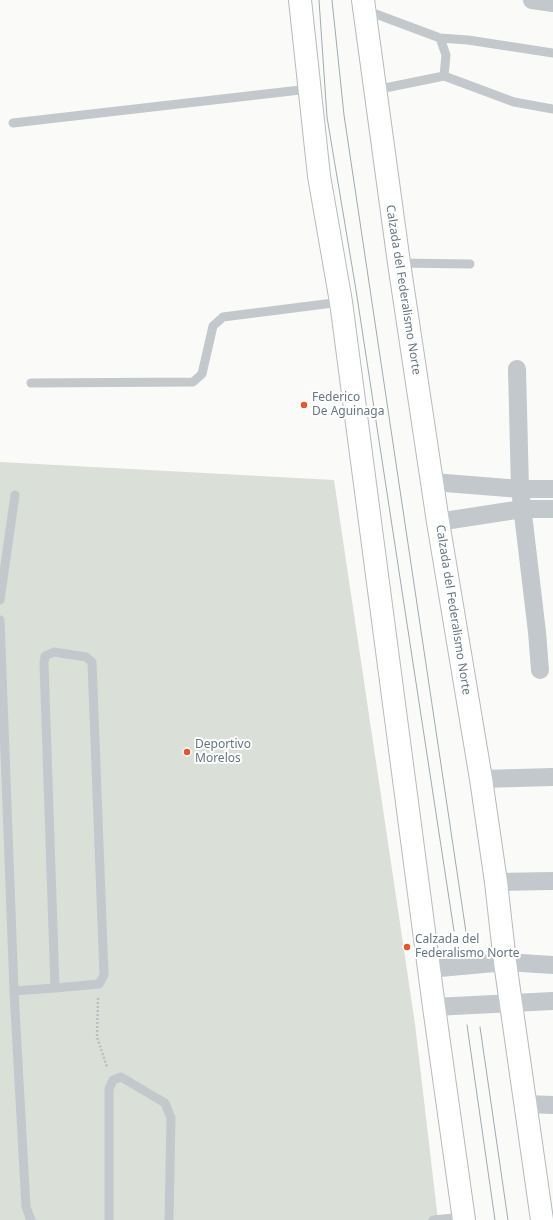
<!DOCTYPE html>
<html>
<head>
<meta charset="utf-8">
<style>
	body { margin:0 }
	canvas { display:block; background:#fafaf8 }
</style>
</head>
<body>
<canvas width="553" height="1220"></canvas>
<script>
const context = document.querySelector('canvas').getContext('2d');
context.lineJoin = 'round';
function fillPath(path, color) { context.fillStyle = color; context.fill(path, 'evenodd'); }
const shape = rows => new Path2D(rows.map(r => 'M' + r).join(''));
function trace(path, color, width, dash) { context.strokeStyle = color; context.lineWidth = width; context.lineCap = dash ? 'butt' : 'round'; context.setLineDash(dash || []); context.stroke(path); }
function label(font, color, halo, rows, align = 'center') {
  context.font = font + ' "Noto Sans",sans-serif'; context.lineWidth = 4; context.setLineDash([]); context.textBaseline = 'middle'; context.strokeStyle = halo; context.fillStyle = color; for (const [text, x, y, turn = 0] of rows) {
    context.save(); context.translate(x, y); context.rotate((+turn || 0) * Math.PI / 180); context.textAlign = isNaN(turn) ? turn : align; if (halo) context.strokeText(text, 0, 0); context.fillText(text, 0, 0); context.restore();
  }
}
const green = shape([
	[0,462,334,480,415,1024,438,1220,0,1220]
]);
const path = shape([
	[98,998,97,1037,107,1067]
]);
const lane = shape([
	[365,10,440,38,468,40,553,53],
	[440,38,446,55,444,76],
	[375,90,444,76,514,102,553,109],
	[13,123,309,89],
	[399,263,470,264],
	[31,383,193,382,202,374,213,326,223,317,341,302],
	[0,600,15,495],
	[0,620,14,991,26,1207,31,1220],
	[14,991,55,988,99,984,104,975,92,662,86,657,54,652,45,656,44,663,55,988],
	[109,1220,109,1089,113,1080,121,1077,165,1103,171,1118,169,1220],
	[433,1220,464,1217]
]);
const street = shape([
	[532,0,553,3],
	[517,369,520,489,537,632,540,670],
	[433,482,520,489,553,489],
	[438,522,522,509,553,509],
	[481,779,553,777],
	[496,882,553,881],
	[429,969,505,962,553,965],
	[434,1007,553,1001],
	[526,1104,553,1105]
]);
const primary = shape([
	[300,0,319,176,341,302,434,1007,464,1220],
	[363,0,399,263,438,522,481,779,496,882,505,962,542,1220]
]);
const tram = shape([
	[319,0,327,117,356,290,454,931],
	[332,0,344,115,466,932],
	[467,1025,495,1220],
	[480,1027,508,1220]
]);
const markers = [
	[304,405,4,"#e4572e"],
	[187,752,4,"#e4572e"],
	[407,947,4,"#e4572e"]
];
const streetNames = [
	["Calzada del Federalismo Norte",403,290,81],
	["Calzada del Federalismo Norte",453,610,81]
];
const poiNames = [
	["Federico",312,398],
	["De Aguinaga",312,412],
	["Deportivo",195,745],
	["Morelos",195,759],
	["Calzada del",415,940],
	["Federalismo Norte",415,954]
];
fillPath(green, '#dadfd7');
trace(primary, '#b5babe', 24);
trace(path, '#bbbfc2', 2.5, [2, 2]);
trace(lane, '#c3c8cc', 9);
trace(street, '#c3c8cc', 18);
trace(primary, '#fff', 22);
trace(tram, '#a2aab0', 1);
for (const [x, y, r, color] of markers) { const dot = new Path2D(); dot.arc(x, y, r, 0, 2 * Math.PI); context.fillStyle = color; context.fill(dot); trace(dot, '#fff', 1.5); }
label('12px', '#657683', '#fff', streetNames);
label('12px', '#657683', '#fff', poiNames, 'left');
</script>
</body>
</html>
